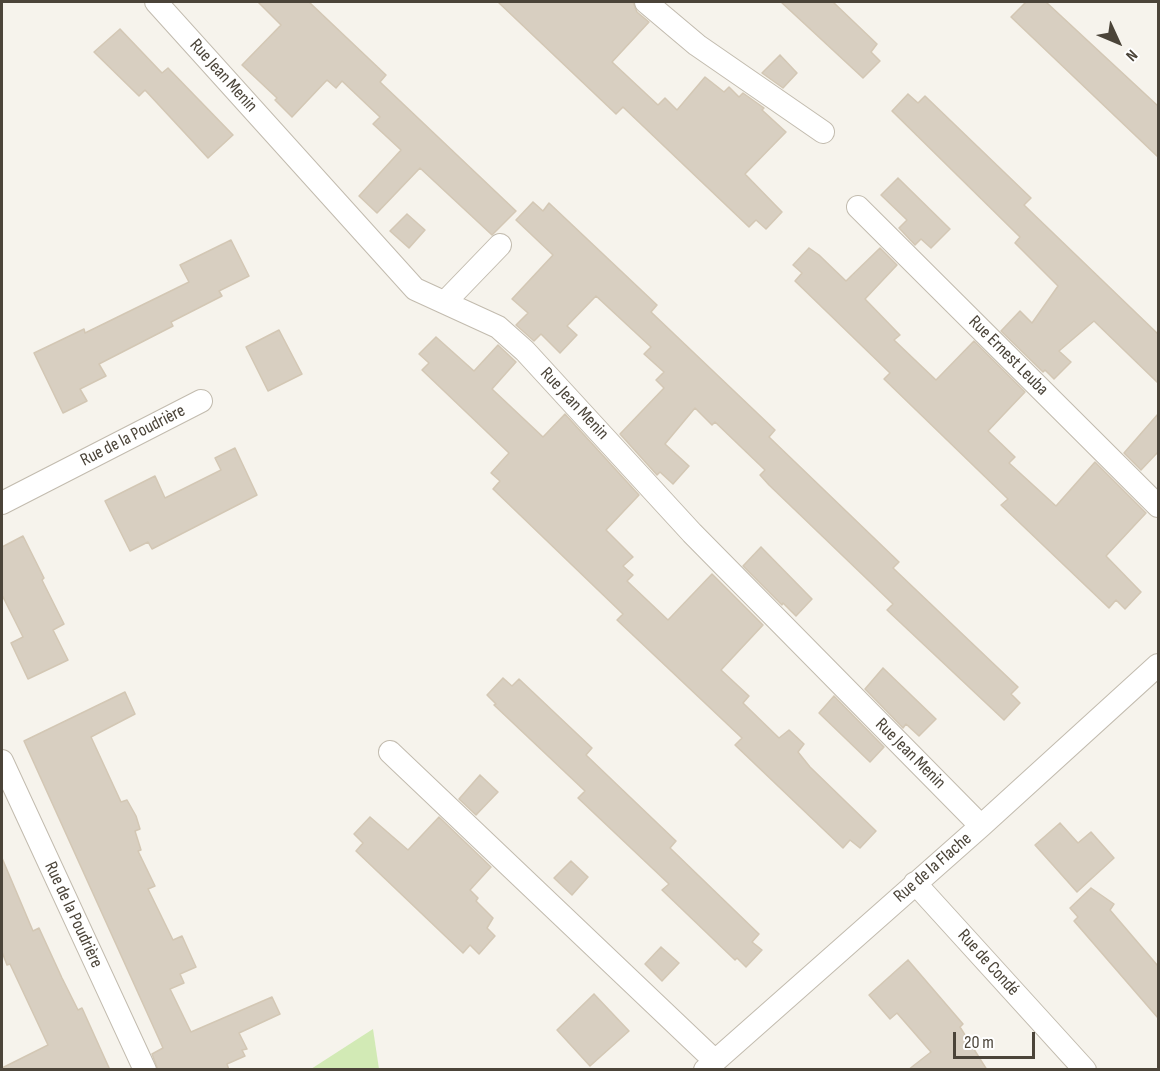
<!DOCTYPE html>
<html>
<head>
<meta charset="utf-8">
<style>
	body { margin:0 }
	#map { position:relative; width:1160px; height:1071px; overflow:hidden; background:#f6f3ec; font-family:"Sofia Sans Condensed",sans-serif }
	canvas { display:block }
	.frame { position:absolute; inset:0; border:3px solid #4b4439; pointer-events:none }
	.north { position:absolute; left:1088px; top:12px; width:60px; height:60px; -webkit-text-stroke:4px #fff; paint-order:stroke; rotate:134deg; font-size:16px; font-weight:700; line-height:24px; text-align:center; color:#4b4439 }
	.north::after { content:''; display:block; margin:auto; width:21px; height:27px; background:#4b4439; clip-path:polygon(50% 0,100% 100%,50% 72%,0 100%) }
	.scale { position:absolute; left:953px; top:1032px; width:82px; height:27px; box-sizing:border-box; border:3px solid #4b4439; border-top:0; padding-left:8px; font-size:18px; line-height:21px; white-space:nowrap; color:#4b4439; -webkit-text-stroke:4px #fff; paint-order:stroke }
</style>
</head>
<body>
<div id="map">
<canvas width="1160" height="1071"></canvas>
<div class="frame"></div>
<div class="north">N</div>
<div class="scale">20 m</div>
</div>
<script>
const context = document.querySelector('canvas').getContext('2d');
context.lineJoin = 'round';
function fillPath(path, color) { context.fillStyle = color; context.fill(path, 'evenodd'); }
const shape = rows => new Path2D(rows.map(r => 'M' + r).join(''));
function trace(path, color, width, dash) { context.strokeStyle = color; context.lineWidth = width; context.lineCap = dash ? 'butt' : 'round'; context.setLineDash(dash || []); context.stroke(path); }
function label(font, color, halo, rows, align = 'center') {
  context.font = font + ' "Sofia Sans Condensed",sans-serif'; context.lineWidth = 4.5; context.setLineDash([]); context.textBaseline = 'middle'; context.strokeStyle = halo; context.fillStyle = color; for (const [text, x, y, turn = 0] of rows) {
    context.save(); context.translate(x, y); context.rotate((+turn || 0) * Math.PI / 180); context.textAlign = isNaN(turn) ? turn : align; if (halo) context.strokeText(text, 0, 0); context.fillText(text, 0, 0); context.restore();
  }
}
const green = shape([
	[373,1029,379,1069,311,1069]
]);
const building = shape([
	[258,2,309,2,386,75,380,82,516,211,492,235,420,168,377,213,359,196,401,150,373,124,380,117,342,81,336,88,327,80,292,117,275,100,277,98,242,65,281,25,258,2],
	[498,2,633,2,637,12,649,22,612,62,658,105,665,98,677,110,705,77,724,92,729,87,739,97,743,93,764,108,762,110,786,132,745,174,782,212,766,229,756,220,749,227,623,107,616,114,498,2],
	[781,2,833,2,877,44,871,52,880,61,863,78,781,2],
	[1026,2,1046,2,1158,106,1158,157,1011,17,1026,2],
	[120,29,162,73,168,68,233,135,208,158,145,90,139,96,94,52,120,29],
	[780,55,797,73,783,88,762,73,780,55],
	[908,94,918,103,925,96,1031,198,1024,205,1158,334,1158,383,1094,321,1059,351,1071,362,1054,379,1045,370,1043,372,1001,331,1020,311,1032,323,1058,286,1015,243,1020,237,892,111,908,94],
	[898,178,950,229,931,248,921,239,915,245,899,228,907,220,881,195,898,178],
	[533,202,543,211,549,203,657,305,651,312,775,430,769,437,899,562,893,568,1018,687,1011,694,1020,703,1004,720,887,610,893,604,769,485,760,475,765,470,715,422,712,425,695,408,665,444,689,466,673,484,660,472,657,475,620,434,664,388,656,380,664,372,644,354,651,347,596,296,567,326,577,335,560,353,541,334,534,341,516,325,528,313,512,299,553,255,516,220,533,202],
	[407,214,425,230,409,248,390,231,407,214],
	[231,240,249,276,219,291,222,296,171,322,173,326,99,364,106,376,80,389,87,401,63,413,34,353,84,329,85,333,189,282,180,265,231,240],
	[809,248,819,255,846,281,880,248,897,265,865,299,900,335,894,340,936,380,974,341,1025,392,988,431,1015,457,1009,463,1056,506,1095,462,1146,513,1106,556,1141,592,1125,609,1116,600,1109,608,1001,505,1008,499,884,379,890,373,795,281,802,273,793,265,809,248],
	[279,330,302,374,268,391,246,347,279,330],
	[436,337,474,371,498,345,516,362,492,389,543,437,565,414,639,495,606,530,633,557,623,566,633,575,627,581,668,620,712,574,763,625,721,670,749,696,743,703,779,738,789,730,804,744,798,752,810,767,876,831,860,848,850,840,843,848,735,745,742,738,617,620,623,614,493,489,500,481,491,473,509,453,422,370,429,363,419,354,436,337],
	[1158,414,1158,452,1141,470,1124,453,1158,414],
	[235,448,257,495,152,549,148,542,130,551,105,501,155,476,165,498,221,470,215,458,235,448],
	[23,536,44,578,42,580,64,624,53,630,68,660,28,679,11,643,23,637,2,595,2,547,23,536],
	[761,547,812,599,796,616,783,603,782,605,743,566,761,547],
	[883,668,936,719,919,736,906,724,903,728,865,689,883,668],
	[503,678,512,686,519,679,592,748,586,755,676,841,670,848,759,934,752,942,762,950,746,967,737,958,735,960,662,890,669,884,578,798,585,791,494,705,496,704,487,695,503,678],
	[125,692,135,714,91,737,121,802,127,800,136,816,140,829,135,831,141,850,138,851,155,886,148,889,173,940,182,936,196,967,180,974,184,983,170,989,191,1032,272,997,280,1014,239,1033,247,1049,242,1050,245,1056,227,1064,229,1070,158,1070,152,1054,163,1048,24,741,125,692],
	[834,696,884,747,870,762,819,713,834,696],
	[480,775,498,792,476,815,459,799,480,775],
	[370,817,408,850,439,817,491,867,470,890,478,898,476,901,493,918,487,928,495,936,479,954,470,945,463,953,356,851,363,843,354,834,370,817],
	[1060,823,1078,843,1091,832,1114,858,1077,892,1035,845,1060,823],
	[2,858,33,931,39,928,62,978,78,1010,82,1008,110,1070,2,1070,2,1068,48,1045,10,964,7,965,2,952,2,858],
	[571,861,588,877,572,895,554,878,571,861],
	[1091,888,1114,904,1110,910,1158,966,1158,1018,1074,921,1078,917,1070,908,1091,888],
	[661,947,679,963,662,981,645,964,661,947],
	[908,960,963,1024,960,1027,987,1070,908,1070,931,1052,897,1013,890,1019,869,995,908,960],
	[594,994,629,1031,590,1066,557,1030,594,994]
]);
const street = shape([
	[156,2,415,289,498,327,525,351,692,533,981,826],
	[646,2,697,45,823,132],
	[858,207,1158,506],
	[446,301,500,245],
	[2,503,201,401],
	[390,752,715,1061],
	[2,761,145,1070],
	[915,883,1085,1070],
	[705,1070,981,826,1158,665]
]);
const streetNames = [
	["Rue Jean Menin",223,76,48],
	["Rue Ernest Leuba",1008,356,45],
	["Rue Jean Menin",574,404,47],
	["Rue de la Poudrière",133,436,-27],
	["Rue Jean Menin",910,754,45],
	["Rue de la Flache",933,868,-41],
	["Rue de la Poudrière",73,915,65],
	["Rue de Condé",988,963,48]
];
fillPath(green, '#d2eab5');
fillPath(building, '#d8cfc1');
trace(building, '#d3c7b4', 1.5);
trace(street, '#c2bbae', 24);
trace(street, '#fff', 22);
label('18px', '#4b4439', '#fff', streetNames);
</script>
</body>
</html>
